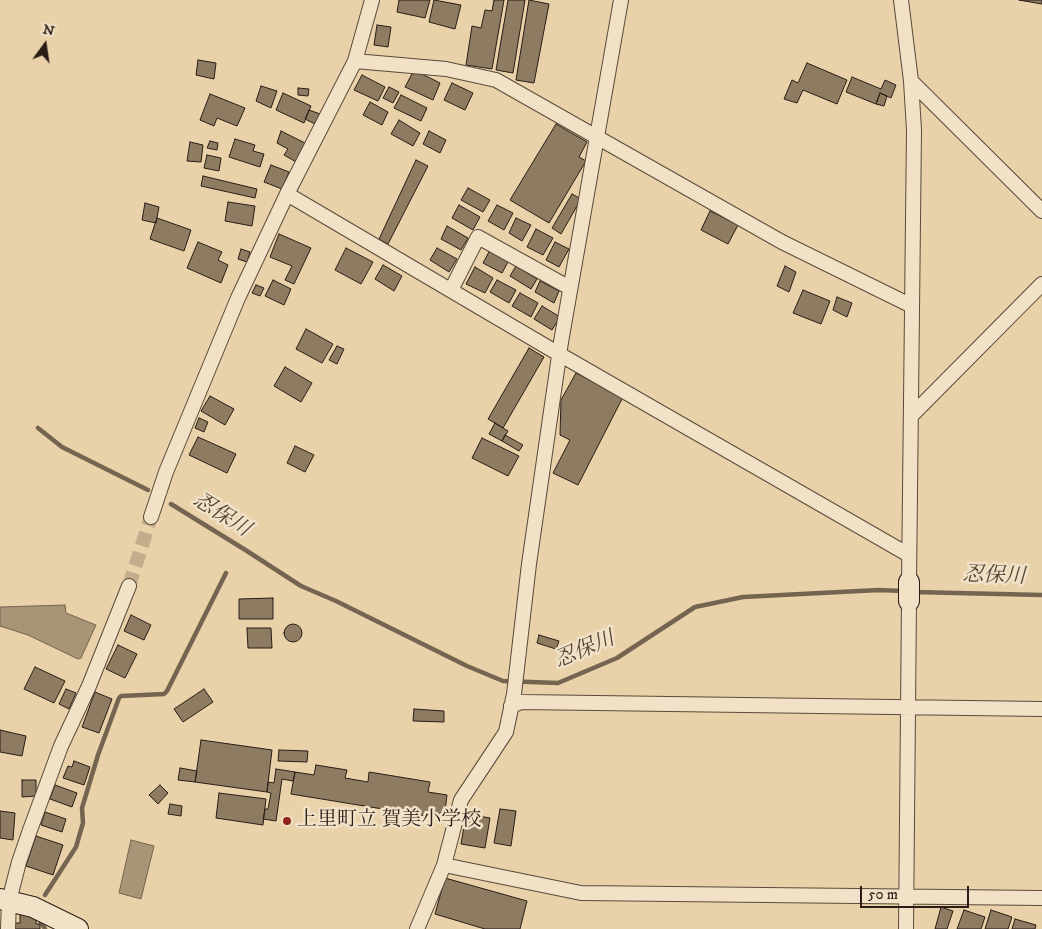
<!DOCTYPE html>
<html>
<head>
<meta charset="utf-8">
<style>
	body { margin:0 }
	#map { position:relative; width:1042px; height:929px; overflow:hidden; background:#e9d1a9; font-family:"IM FELL DW Pica",serif }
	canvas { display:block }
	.north { position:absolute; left:20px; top:20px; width:50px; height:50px; -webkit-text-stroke:4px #f1e1c7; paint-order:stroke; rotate:14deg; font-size:14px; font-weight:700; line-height:20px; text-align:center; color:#291d16 }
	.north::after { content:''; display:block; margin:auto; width:18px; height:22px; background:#291d16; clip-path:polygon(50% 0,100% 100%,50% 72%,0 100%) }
	.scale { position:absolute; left:860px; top:886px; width:109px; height:22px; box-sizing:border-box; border:2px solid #291d16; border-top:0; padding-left:6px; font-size:15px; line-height:18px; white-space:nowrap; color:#291d16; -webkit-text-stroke:4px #f1e1c7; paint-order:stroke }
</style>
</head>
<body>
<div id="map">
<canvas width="1042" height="929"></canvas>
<div class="north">N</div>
<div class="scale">50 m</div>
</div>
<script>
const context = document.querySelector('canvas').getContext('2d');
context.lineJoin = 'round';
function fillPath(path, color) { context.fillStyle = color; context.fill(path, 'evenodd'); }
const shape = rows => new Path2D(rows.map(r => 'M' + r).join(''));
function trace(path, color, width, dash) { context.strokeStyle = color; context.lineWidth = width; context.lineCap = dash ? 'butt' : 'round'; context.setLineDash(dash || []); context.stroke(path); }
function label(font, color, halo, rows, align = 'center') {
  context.font = font + ' "IM FELL DW Pica","Noto Serif JP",serif'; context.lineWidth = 5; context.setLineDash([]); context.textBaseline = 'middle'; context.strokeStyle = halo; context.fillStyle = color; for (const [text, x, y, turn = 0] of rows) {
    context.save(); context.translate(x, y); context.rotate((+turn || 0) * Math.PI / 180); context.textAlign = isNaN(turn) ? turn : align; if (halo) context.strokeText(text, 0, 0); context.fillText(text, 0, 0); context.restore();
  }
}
const water = shape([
	[65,605,66,613,96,625,81,658,78,659,28,635,0,626,0,607,65,605],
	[131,840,154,846,141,899,119,893,131,840]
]);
const stream = shape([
	[38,428,62,447,148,490],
	[171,504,247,551,301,586,336,601,467,666,503,681,558,683,617,658,695,607,743,597,879,590,903,591],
	[914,592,1042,595],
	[45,895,76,847,83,823,82,808,98,755,119,698,121,696,164,694,167,691,226,573],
	[38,917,45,929]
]);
const building = shape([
	[399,0,430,0,425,18,397,12,399,0],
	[434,0,461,5,455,29,429,22,434,0],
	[494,0,504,0,492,69,466,65,472,26,481,28,485,10,492,11,494,0],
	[508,0,525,0,513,73,496,70,508,0],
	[529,0,549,4,534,83,516,80,529,0],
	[1019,0,1042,0,1042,4,1019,0],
	[377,25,391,27,388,47,374,45,377,25],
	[198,60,216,63,214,79,196,75,198,60],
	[807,63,847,80,837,104,803,90,797,103,784,99,792,80,798,83,807,63],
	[414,70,440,83,433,100,405,87,414,70],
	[362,75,385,87,378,101,354,90,362,75],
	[852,77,881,89,885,80,896,85,891,98,880,93,876,104,846,92,852,77],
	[452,83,473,93,465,110,444,100,452,83],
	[261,86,277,91,271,108,256,101,261,86],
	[389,87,399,92,393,103,383,98,389,87],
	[298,88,309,89,308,96,298,95,298,88],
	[283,93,311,106,304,123,276,110,283,93],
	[880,93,887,96,884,106,876,104,880,93],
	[210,94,245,108,237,126,217,118,214,126,200,120,210,94],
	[401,95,427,108,421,121,394,108,401,95],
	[370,102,388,112,382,125,363,115,370,102],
	[309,110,320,114,315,124,305,119,309,110],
	[399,120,420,133,413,146,391,134,399,120],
	[556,124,587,142,579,157,586,161,549,223,510,200,556,124],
	[281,131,307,144,298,163,284,155,288,149,277,143,281,131],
	[429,131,446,140,440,153,423,144,429,131],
	[235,139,255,145,253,151,264,154,260,167,229,157,235,139],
	[210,141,218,143,217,150,207,148,210,141],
	[190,142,203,145,201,162,187,161,190,142],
	[207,155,221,158,219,171,204,168,207,155],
	[416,160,428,166,388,244,379,239,416,160],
	[271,165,289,172,282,189,264,182,271,165],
	[203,176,257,189,255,198,201,186,203,176],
	[468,188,490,200,483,212,461,200,468,188],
	[572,194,581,199,561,234,552,228,572,194],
	[228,202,255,206,252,226,225,221,228,202],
	[145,203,159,207,156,223,142,220,145,203],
	[459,205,480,217,473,230,452,218,459,205],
	[497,205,513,213,504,230,488,221,497,205],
	[710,211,738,225,728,244,701,230,710,211],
	[157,218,191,230,184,251,150,239,157,218],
	[516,218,531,225,522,241,509,233,516,218],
	[447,226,468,238,461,250,441,239,447,226],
	[536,229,553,238,543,255,527,247,536,229],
	[279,234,311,248,294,284,285,280,292,266,270,257,279,234],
	[198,242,222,252,218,260,228,265,221,283,187,268,198,242],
	[555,242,569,249,559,267,546,260,555,242],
	[346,248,373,262,361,284,335,270,346,248],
	[437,248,457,259,449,272,430,260,437,248],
	[241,249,250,252,247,262,238,259,241,249],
	[490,250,509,260,502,273,483,263,490,250],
	[383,265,402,276,394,291,375,279,383,265],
	[516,266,537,279,531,289,510,276,516,266],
	[785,266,796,272,789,292,777,286,785,266],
	[475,267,493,278,485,293,466,284,475,267],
	[273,280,291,289,284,305,265,296,273,280],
	[497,280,516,290,509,303,490,292,497,280],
	[540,281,559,291,554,303,535,292,540,281],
	[256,285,264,288,260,296,252,293,256,285],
	[803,290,830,301,821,324,793,313,803,290],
	[520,293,538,303,531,317,512,306,520,293],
	[837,297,852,303,847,317,833,310,837,297],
	[542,306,560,317,552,330,534,319,542,306],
	[306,329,333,344,322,363,296,349,306,329],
	[337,346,344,349,337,364,329,360,337,346],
	[529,348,544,357,503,428,488,419,529,348],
	[285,367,312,383,301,402,274,386,285,367],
	[576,373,623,397,578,485,553,473,570,440,560,435,561,400,576,373],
	[210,396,234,409,225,425,201,411,210,396],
	[199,418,208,422,204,432,195,428,199,418],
	[495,423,508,431,502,441,489,434,495,423],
	[505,435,523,445,519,451,502,441,505,435],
	[198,437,236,454,227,473,189,455,198,437],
	[482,438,519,456,508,476,472,458,482,438],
	[295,446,314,455,305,472,287,463,295,446],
	[273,598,273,619,239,619,239,599,273,598],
	[131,615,151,625,144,640,124,631,131,615],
	'284 633a9 9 0 1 1 18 0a9 9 0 1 1-18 0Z',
	[247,628,271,628,272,648,248,648,247,628],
	[539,635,559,641,556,649,537,643,539,635],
	[118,645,137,654,125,678,106,669,118,645],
	[35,667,65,681,54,703,24,689,35,667],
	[66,689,76,693,69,709,59,704,66,689],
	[204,689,213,702,183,722,174,709,204,689],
	[95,692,112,699,99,733,82,727,95,692],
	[414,709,444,711,444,722,413,721,414,709],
	[0,730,26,736,22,756,0,752,0,730],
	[201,740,272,750,267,792,195,782,201,740],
	[279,750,308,751,307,762,278,761,279,750],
	[74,761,90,767,84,785,63,778,68,766,72,767,74,761],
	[316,765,347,770,345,778,368,782,369,772,430,782,428,792,447,795,444,819,291,794,295,772,314,775,316,765],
	[180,768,197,771,195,782,178,780,180,768],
	[276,769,295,772,293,781,282,779,276,821,263,819,265,809,268,809,271,793,267,792,268,782,274,783,276,769],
	[22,780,36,780,36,796,22,797,22,780],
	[55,785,77,793,72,807,50,799,55,785],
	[160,785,168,793,158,804,149,795,160,785],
	[219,793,266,799,263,825,216,818,219,793],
	[170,804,182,806,181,816,168,814,170,804],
	[500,809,516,811,511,846,494,843,500,809],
	[0,811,15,813,13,840,0,838,0,811],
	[45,812,66,819,62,832,41,825,45,812],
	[466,814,490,818,485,848,461,844,466,814],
	[36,836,63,845,53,875,26,866,36,836],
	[445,878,527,901,520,929,485,929,435,914,445,878],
	[941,907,953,911,947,929,935,929,941,907],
	[964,910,985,917,981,929,957,929,964,910],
	[991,910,1012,917,1008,929,985,929,991,910],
	[20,914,36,914,36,924,40,924,40,929,15,929,15,923,20,923,20,914],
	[1015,919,1036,925,1035,929,1012,929,1015,919]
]);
const streetTunnel = shape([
	[129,586,151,517]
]);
const street = shape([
	[901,0,911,81,914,130,909,582],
	[355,61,446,69,496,80,782,242,912,306],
	[911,81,1042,211],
	[287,194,559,354,909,555],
	[451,290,478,237,570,288],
	[911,416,1042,284],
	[151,517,166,472,238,298,287,194,355,61,372,0],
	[511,706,521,702,1042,709],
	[444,865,581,893,1042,898],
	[8,929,9,901,19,862,30,830,61,746,89,686,129,586],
	[417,929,444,865,461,800,506,732,514,694,529,564,561,342,621,0],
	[906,929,909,601]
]);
const secondary = shape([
	[909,601,909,582],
	[0,899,33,907,78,929]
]);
const markers = [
	[287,821,5,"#8f2418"]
];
const poiNames = [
	["上里町立 賀美小学校",297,821]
];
const waterNames = [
	["忍保川",221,516,32],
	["忍保川",994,577,2],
	["忍保川",585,651,-23]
];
fillPath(water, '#a89477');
trace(water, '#756450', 1);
trace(stream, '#756450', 4.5);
fillPath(building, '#8d7b62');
trace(building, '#291d16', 1);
trace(streetTunnel, '#c3ad8c', 14, [14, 7]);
trace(street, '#594a3b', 16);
trace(secondary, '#291d16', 22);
trace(street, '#f1e1c7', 14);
trace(secondary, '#f1e1c7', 20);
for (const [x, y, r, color] of markers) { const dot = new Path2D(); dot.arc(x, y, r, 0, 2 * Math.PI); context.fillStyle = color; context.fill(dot); trace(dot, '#f1e1c7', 2); }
label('20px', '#291d16', '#f1e1c7', poiNames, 'left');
label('italic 21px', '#554738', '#f1e1c7', waterNames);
</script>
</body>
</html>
